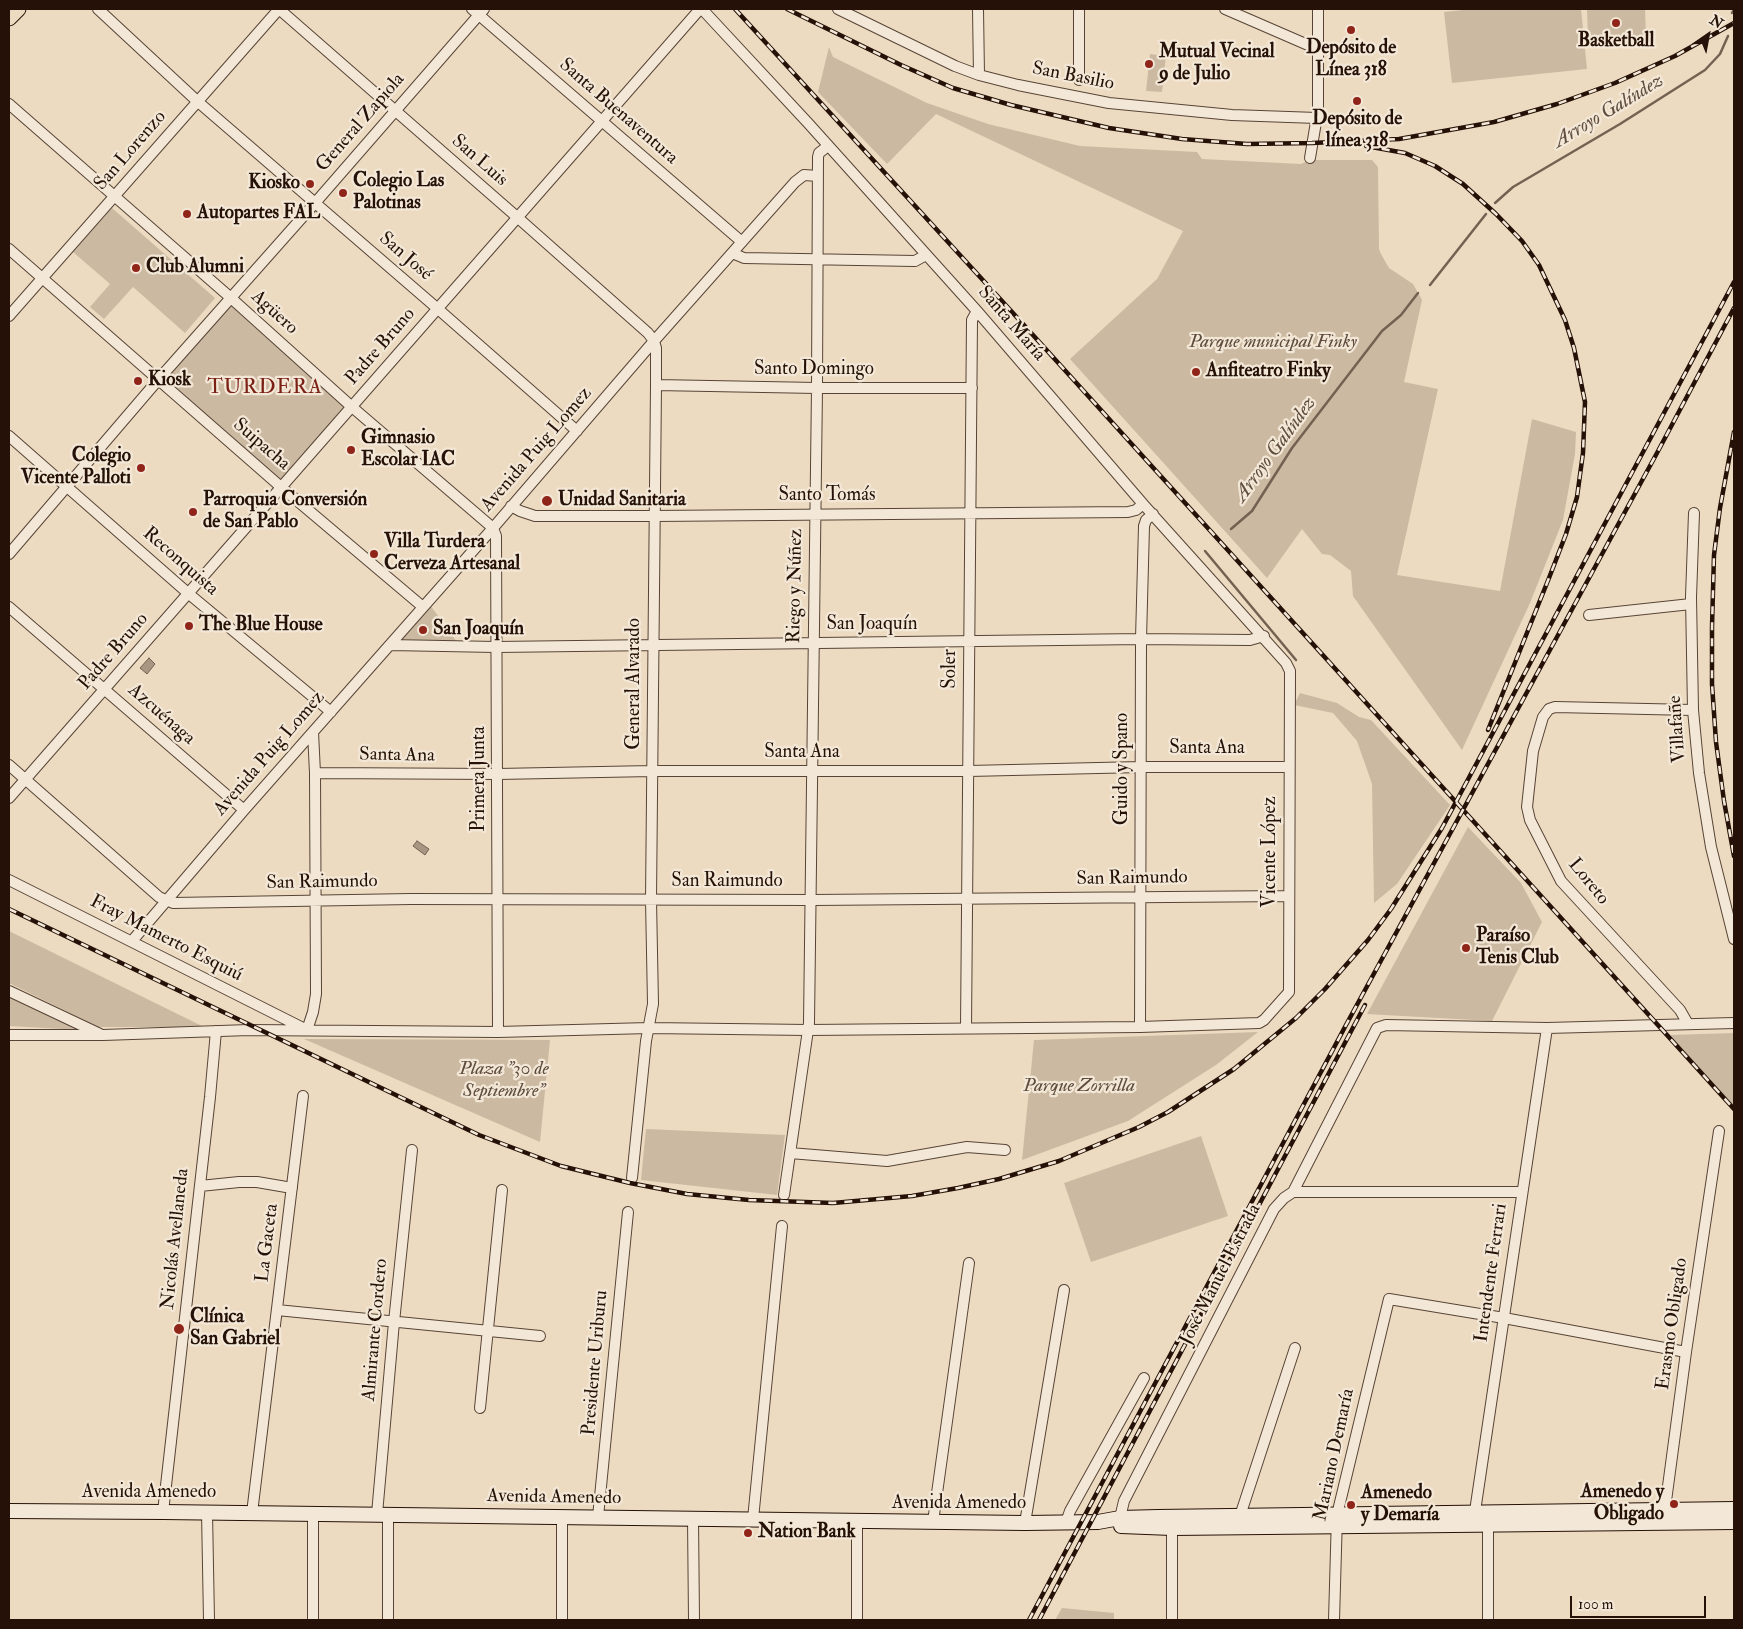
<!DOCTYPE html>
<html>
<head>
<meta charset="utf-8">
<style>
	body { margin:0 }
	#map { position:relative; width:1743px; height:1629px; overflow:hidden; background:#eddbc1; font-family:"IM FELL Double Pica",serif }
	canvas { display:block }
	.frame { position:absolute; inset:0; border:10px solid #251107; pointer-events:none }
	.north { position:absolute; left:1683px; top:10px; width:50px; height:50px; -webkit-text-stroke:4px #f3e8d7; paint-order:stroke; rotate:33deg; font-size:14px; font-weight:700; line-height:20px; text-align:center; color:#251107 }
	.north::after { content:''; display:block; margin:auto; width:18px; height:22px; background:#251107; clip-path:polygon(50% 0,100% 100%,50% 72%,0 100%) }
	.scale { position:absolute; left:1570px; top:1596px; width:136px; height:22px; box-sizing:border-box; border:2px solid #251107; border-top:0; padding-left:6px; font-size:15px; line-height:18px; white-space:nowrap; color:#251107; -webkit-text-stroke:4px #f3e8d7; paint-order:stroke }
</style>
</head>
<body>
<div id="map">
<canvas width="1743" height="1629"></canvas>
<div class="frame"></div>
<div class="north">N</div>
<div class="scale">100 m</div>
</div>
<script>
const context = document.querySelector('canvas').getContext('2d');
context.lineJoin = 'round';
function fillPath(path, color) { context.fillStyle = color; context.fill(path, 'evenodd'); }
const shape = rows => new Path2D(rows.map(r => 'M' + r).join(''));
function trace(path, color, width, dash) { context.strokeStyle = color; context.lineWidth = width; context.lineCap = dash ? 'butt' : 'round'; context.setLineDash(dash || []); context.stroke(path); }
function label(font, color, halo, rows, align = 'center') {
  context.font = font + ' "IM FELL Double Pica",serif'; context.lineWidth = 4.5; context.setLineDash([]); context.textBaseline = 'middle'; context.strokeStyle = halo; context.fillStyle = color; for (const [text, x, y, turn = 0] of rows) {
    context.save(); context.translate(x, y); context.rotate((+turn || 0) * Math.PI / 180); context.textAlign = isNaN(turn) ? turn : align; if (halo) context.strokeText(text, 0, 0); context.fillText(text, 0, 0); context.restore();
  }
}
const green = shape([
	[1472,9,1581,9,1587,69,1452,83,1444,12],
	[1587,9,1645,9,1646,37,1588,39],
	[829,47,833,57,927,103,988,124,1080,146,1197,152,1202,159,1301,164,1310,160,1372,160,1378,167,1379,249,1381,254,1389,268,1413,284,1422,300,1404,382,1438,389,1397,575,1500,591,1532,419,1576,432,1575,454,1563,520,1530,603,1462,750,1353,596,1351,571,1330,555,1322,554,1302,529,1267,578,1070,359,1157,279,1183,231,936,114,887,164,818,92],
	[1150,54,1166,56,1162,92,1146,91],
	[112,208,215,298,185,333,133,287,104,319,90,307,110,284,73,252],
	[231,298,352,407,281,487,158,380],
	[430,605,457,642,399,639],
	[1300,693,1337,703,1359,717,1371,720,1450,805,1397,884,1374,903,1372,784,1357,741,1333,713,1294,705],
	[1468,827,1521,883,1542,922,1492,1021,1367,1014],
	[9,931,204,1027,98,1027,9,983],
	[9,996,81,1030,9,1026],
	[1258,1032,1216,1065,1128,1121,1022,1160,1034,1040],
	[1734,1033,1734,1106,1670,1035],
	[304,1039,550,1040,540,1142],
	[646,1129,785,1135,777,1195,641,1180],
	[1201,1136,1228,1216,1091,1262,1064,1183],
	[1062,1608,1114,1613,1114,1620,1055,1620]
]);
const water = shape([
	[149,658,155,664,147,674,140,668,149,658],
	[417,841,429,849,425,855,413,846,417,841]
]);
const stream = shape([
	[1732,13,1734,9],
	[1495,203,1513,187,1620,124,1705,70,1720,54,1728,36],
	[1430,285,1486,214],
	[1231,529,1252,511,1292,448,1382,331,1401,315,1418,293],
	[1205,551,1296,660]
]);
const street = shape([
	[98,9,197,101,438,309,577,431],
	[279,9,517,217,648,333,654,341,656,348,656,385,651,900,653,1004,646,1041,632,1178],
	[472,9,742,242],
	[838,9,955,66,979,75,1018,85,1109,103,1232,115,1317,118],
	[978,9,979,75],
	[1079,9,1079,80],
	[1225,9,1308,45,1318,46],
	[9,104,231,298,352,407,493,528,496,536,498,1032],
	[1310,158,1318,110,1318,9],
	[9,249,281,487,423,607],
	[732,253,744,258,915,261,926,255],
	[9,316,279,9],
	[656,385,817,388,972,388],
	[9,436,189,594,331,712],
	[511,506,520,511,535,516,654,516,1128,512,1136,510,1143,504],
	[1694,513,1691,597,1693,710,1699,773,1711,847,1734,939],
	[9,554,158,380,315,203,484,9],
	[9,607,244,810],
	[1589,615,1691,604],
	[390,645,496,647,1141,639,1250,640,1264,636],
	[9,765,159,897,173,903,411,899,812,900,1288,896],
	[315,773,498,774,652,771,969,771,1141,767,1289,767],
	[9,798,700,9],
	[9,880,307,1030,313,1012,316,994,315,773,313,732],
	[132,941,244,810,493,528,654,341,795,182,804,175,818,176],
	[9,991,100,1034],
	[1688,1024,1680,1010,1561,881,1530,820,1527,807,1533,751,1543,717,1549,709,1555,707,1693,710],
	[1140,1027,1141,639,1144,526,1146,520,1153,514],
	[966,1028,972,320,977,311],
	[9,1035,103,1035,249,1030,498,1032,649,1028,808,1030,1140,1027,1259,1023,1264,1020,1289,992,1290,671,1286,663,1143,504,977,311,808,123,702,9],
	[790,1153,887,1161,967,1147,1005,1150],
	[200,1186,239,1182,257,1182,292,1188],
	[1293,1192,1522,1192],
	[784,1195,809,1023,817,388,818,157,819,153,828,146],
	[277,1310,540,1336],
	[480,1408,502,1190],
	[163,1512,210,1097,216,1031],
	[207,1512,209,1620],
	[252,1513,303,1096],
	[377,1514,394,1322,412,1150],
	[388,1514,388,1620],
	[1664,1516,1686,1352,1719,1131],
	[562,1517,562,1620],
	[598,1517,628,1212],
	[693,1518,694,1620],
	[1120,1518,1124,1501,1274,1209,1284,1198,1293,1192,1377,1028,1386,1025,1547,1028,1734,1023],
	[1474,1518,1547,1028],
	[753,1519,782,1226],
	[1172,1521,1172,1620],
	[857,1522,857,1620],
	[933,1522,969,1263],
	[1066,1522,1070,1511,1144,1378],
	[1238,1522,1295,1348],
	[1025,1523,1064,1290],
	[313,1620,313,1513],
	[1334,1620,1337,1515,1389,1299,1504,1318,1686,1352],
	[1488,1620,1488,1520]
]);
const secondary = shape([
	[9,1511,163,1512,1025,1523,1098,1522,1120,1518,1158,1517,1734,1509],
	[1121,1526,1172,1528,1734,1522]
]);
const primary = shape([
	[9,18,18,9]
]);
const rail = shape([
	[735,9,1023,324,1734,1109],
	[787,9,901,65,953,88,1011,105,1109,128,1182,139,1247,144,1312,143,1399,139,1494,122,1557,104,1615,83,1675,56,1734,23],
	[1366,146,1405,153,1435,166,1463,184,1496,214,1522,241,1539,265,1565,320,1574,348,1585,402,1583,453,1577,497,1566,534,1549,578,1488,730],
	[1734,432,1720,508,1714,555,1712,627,1712,684,1716,742,1724,801,1734,856],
	[9,909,479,1135,561,1166,630,1183,687,1194,749,1200,833,1203,912,1196,958,1188,999,1179,1059,1161,1139,1127,1168,1112,1234,1069,1296,1018,1325,989,1368,940,1391,909,1442,828,1734,282],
	[1029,1620,1346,1025,1657,453,1734,308],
	[1039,1620,1365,1005]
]);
const markers = [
	[1616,23,5,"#8f2418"],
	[1351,30,5,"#8f2418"],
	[1149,64,5,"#8f2418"],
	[1357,101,5,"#8f2418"],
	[310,184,5,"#8f2418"],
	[343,193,5,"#8f2418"],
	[187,214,5,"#8f2418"],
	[136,268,5,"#8f2418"],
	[1196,372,5,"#8f2418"],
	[138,381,5,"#8f2418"],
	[351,450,5,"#8f2418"],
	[141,468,5,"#8f2418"],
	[547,501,6,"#8f2418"],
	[193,512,5,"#8f2418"],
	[374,554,5,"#8f2418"],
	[189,626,5,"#8f2418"],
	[423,630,5,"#8f2418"],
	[1466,948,5,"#8f2418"],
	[179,1329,6,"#8f2418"],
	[1674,1504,5,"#8f2418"],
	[1351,1505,5,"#8f2418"],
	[748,1533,5,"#8f2418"]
];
const poiNames = [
	["Basketball",1616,42,"center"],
	["Depósito de",1351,49,"center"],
	["Línea 318",1351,71,"center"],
	["Mutual Vecinal",1159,53],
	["9 de Julio",1159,75],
	["Depósito de",1357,120,"center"],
	["línea 318",1357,142,"center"],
	["Colegio Las",353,182],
	["Palotinas",353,204],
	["Kiosko",300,184,"right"],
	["Autopartes FAL",197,214],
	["Club Alumni",146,268],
	["Anfiteatro Finky",1206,372],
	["Kiosk",148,381],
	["Gimnasio",361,439],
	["Escolar IAC",361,461],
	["Colegio",131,457,"right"],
	["Vicente Palloti",131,479,"right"],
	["Parroquia Conversión",203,501],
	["de San Pablo",203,523],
	["Unidad Sanitaria",558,501],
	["Villa Turdera",384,543],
	["Cerveza Artesanal",384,565],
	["The Blue House",199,626],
	["San Joaquín",433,630],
	["Paraíso",1476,937],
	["Tenis Club",1476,959],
	["Clínica",190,1318],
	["San Gabriel",190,1340],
	["Amenedo y",1664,1493,"right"],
	["Obligado",1664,1515,"right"],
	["Amenedo",1361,1494],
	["y Demaría",1361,1516],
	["Nation Bank",758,1533]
];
const streetNames = [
	["San Basilio",1073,77,11],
	["Santa Buenaventura",618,112,41],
	["General Zapiola",361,123,-49],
	["San Lorenzo",131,151,-49],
	["San Luis",479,161,41],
	["San José",405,257,41],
	["Agüero",274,313,42],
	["Santa María",1011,324,49],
	["Padre Bruno",381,347,-49],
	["Santo Domingo",814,370],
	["Suipacha",261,445,41],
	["Avenida Puig Lomez",537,450,-49],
	["Santo Tomás",827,496],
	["Reconquista",180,562,41],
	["Riego y Núñez",796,586,-89],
	["San Joaquín",872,625],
	["Padre Bruno",114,652,-49],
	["Soler",951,669,-90],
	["General Alvarado",635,684,-90],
	["Azcuénaga",161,715,41],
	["Villafañe",1678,729,-94],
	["Santa Ana",1207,749],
	["Santa Ana",802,753],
	["Avenida Puig Lomez",270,754,-49],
	["Santa Ana",397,756,1],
	["Guido y Spano",1123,769,-90],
	["Primera Junta",480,779,-90],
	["Vicente López",1271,852,-90],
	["San Raimundo",1132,879,-1],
	["San Raimundo",727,882],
	["Loreto",1588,882,51],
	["San Raimundo",322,883,-1],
	["Fray Mamerto Esquiú",166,939,27],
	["Nicolás Avellaneda",176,1239,-84],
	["La Gaceta",268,1243,-83],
	["Intendente Ferrari",1492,1273,-82],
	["José Manuel Estrada",1221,1275,-63],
	["Erasmo Obligado",1673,1324,-82],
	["Almirante Cordero",376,1330,-85],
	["Presidente Uriburu",596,1363,-85],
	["Mariano Demaría",1335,1455,-78],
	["Avenida Amenedo",149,1493],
	["Avenida Amenedo",554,1498,1],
	["Avenida Amenedo",959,1504]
];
const parkNames = [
	["Parque municipal Finky",1273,343],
	["Plaza \"30 de",504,1070],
	["Septiembre\"",504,1092],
	["Parque Zorrilla",1079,1087]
];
const waterNames = [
	["Arroyo Galíndez",1609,112,-31],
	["Arroyo Galíndez",1276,450,-54]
];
const quarterNames = [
	["TURDERA",265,388]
];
fillPath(green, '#cbb9a1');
fillPath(water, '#a99682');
trace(water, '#746151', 1);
trace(stream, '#746151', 2.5);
trace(street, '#574436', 12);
trace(secondary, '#251107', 16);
trace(primary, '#251107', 17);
trace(street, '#f3e8d7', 10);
trace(secondary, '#f3e8d7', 14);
trace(primary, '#eddbc1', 15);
trace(rail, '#251107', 4.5);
trace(rail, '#f3e8d7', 2.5, [8]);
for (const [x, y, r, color] of markers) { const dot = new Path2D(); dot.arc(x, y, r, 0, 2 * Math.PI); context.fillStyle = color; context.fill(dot); trace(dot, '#f3e8d7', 2); }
label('bold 19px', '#251107', '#f3e8d7', poiNames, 'left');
label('19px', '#251107', '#f3e8d7', streetNames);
label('italic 19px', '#5f4c3d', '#f3e8d7', parkNames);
label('italic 20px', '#604d3e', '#f3e8d7', waterNames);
context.letterSpacing = '1px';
label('21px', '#7a1f14', '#f3e8d7', quarterNames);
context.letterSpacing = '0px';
</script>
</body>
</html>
